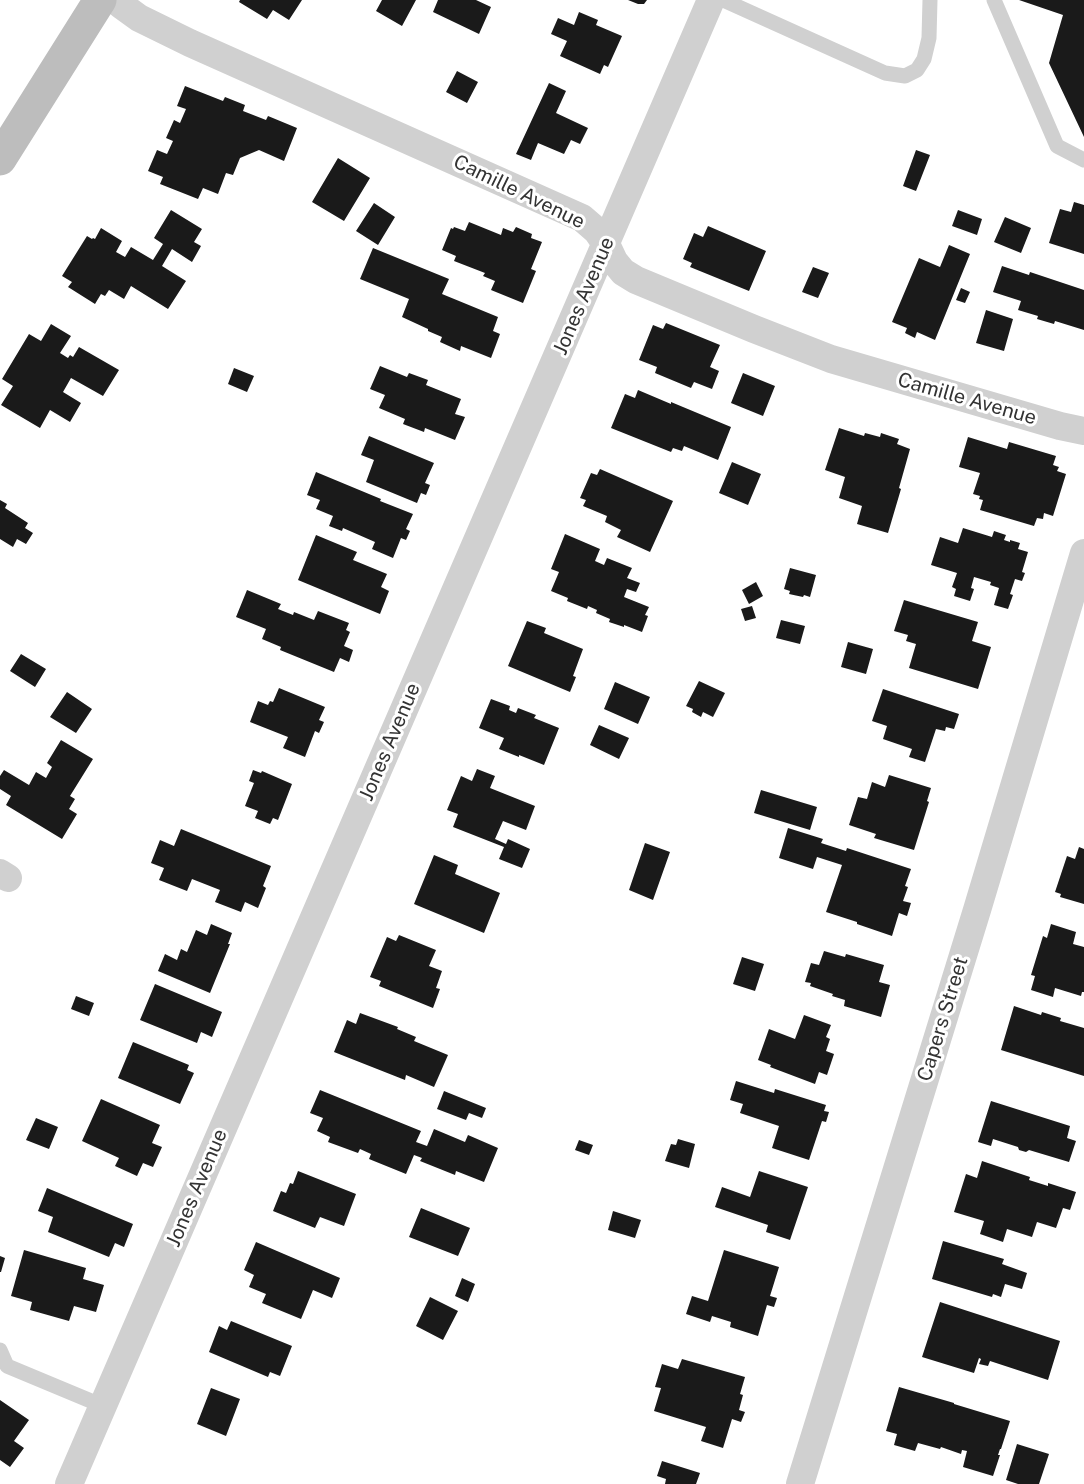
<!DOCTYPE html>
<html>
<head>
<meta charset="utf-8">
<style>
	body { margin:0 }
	canvas { display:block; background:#fff }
</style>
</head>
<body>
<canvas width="1084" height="1484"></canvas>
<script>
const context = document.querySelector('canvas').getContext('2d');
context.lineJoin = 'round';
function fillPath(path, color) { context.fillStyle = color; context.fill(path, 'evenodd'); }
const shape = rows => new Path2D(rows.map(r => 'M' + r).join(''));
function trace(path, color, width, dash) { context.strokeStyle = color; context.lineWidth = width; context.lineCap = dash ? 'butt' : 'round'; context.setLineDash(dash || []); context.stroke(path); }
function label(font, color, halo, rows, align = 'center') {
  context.font = font + ' "Public Sans",sans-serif'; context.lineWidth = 6; context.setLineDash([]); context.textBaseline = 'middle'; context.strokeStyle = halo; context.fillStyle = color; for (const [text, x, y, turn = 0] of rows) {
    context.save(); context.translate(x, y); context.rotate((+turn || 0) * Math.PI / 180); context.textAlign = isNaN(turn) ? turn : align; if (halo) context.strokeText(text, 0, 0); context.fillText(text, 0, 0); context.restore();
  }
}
const building = shape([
	[240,0,302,0,289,20,273,10,267,19,239,2],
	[382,0,416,0,402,26,376,11],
	[438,0,476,0,491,7,479,34,433,12],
	[628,0,647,0,644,4,638,4],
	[1019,0,1084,0,1084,137,1049,63,1063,15],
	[579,12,598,20,596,25,622,36,608,67,604,65,600,74,560,56,567,41,551,34,558,18,574,25],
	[457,71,478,82,467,103,446,92],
	[549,83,566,91,556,113,588,128,580,144,571,140,564,154,538,143,531,160,516,154],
	[185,86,223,101,225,97,245,105,243,111,266,120,268,116,297,128,284,161,259,150,240,158,233,175,226,173,218,194,203,188,198,199,160,184,163,177,148,171,157,150,167,154,173,141,166,138,174,120,180,123,186,109,177,106],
	[916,150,930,155,916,191,903,186],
	[338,158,370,178,344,221,312,202],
	[1074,202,1084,205,1084,254,1049,243,1060,209,1071,212],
	[374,203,395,217,378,245,356,231],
	[171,210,202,229,194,242,201,246,192,262,172,249,162,266,186,281,168,309,131,286,124,299,109,290,105,296,101,294,95,304,68,287,72,282,62,276,87,236,92,239,93,238,95,239,101,228,122,241,116,252,125,257,131,247,153,260,163,244,154,238],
	[958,210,982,219,977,235,952,226],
	[1005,217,1031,228,1021,253,994,242],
	[469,222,501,235,503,228,513,232,516,227,532,234,531,238,542,242,531,269,536,271,523,303,491,290,495,281,483,276,485,273,454,261,456,256,442,250,451,228,453,229,454,227,465,231],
	[708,226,766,251,749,291,690,267,692,263,683,259,694,233,703,237],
	[949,245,970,254,935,340,917,332,915,338,905,333,907,328,892,322,919,258,940,267],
	[373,248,449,279,442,294,498,317,493,331,500,334,491,358,461,346,460,351,440,342,442,337,428,331,428,329,402,317,409,299,360,279],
	[1002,266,1029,275,1030,272,1084,290,1084,330,1055,321,1054,324,1037,319,1038,316,1018,310,1021,301,993,292],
	[813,267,829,273,818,298,802,292],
	[961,288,970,292,965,303,956,300],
	[986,310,1013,319,1004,351,976,343],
	[666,323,720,345,710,367,719,371,712,389,694,382,691,388,655,373,657,367,639,360,653,325,663,329],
	[51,324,71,336,60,353,68,358,70,355,73,357,79,347,119,370,103,396,71,378,63,392,81,403,70,422,50,410,40,428,1,405,13,386,2,379,29,334,41,341],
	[380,366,407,377,409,373,428,380,426,385,461,399,455,414,465,417,455,440,425,428,424,432,403,424,405,419,379,408,385,395,370,389],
	[234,368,254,376,247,392,228,384],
	[743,373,775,386,763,416,731,403],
	[638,390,671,404,671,402,731,427,718,460,684,446,682,451,673,448,671,452,611,428,625,394,635,398],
	[839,428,864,436,865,433,880,437,881,433,899,439,897,444,910,449,899,488,901,489,888,533,857,524,862,506,839,498,845,477,825,470],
	[369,436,434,463,425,483,430,485,426,495,421,493,417,503,366,482,374,460,361,455],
	[968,437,1007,449,1009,442,1056,456,1053,465,1059,467,1057,471,1066,474,1053,516,1044,513,1043,519,1037,518,1034,526,980,510,983,500,979,499,980,496,973,494,980,473,959,467],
	[732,462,761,474,748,505,719,493],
	[600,469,673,501,650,552,617,537,621,530,605,522,607,516,583,506,586,500,580,498,591,473,597,475],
	[316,472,381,499,380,501,413,514,406,529,410,531,406,540,401,538,393,558,372,549,375,542,343,528,342,531,329,526,333,516,316,509,320,500,307,495],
	[0,500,7,504,5,508,28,523,25,528,33,533,26,544,17,539,13,547,0,539],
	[963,528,992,537,994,531,1006,535,1004,540,1010,542,1010,540,1020,543,1018,549,1028,552,1022,572,1025,573,1022,581,1015,579,1010,594,1013,595,1008,609,994,605,999,588,990,585,991,582,974,577,971,588,974,589,970,601,954,596,956,589,952,587,957,573,931,565,940,537,958,543],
	[565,534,600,549,595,561,604,565,607,558,632,568,627,578,640,583,636,592,627,589,624,597,649,607,645,615,648,616,642,632,624,625,624,627,609,622,610,619,596,613,597,610,588,606,587,609,567,601,568,598,551,591,559,572,551,569],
	[316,535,357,552,353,560,387,574,381,587,389,591,380,614,298,580],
	[790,568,816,575,810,597,804,595,803,597,789,594,790,591,784,589],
	[756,582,763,596,749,604,742,590],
	[247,590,281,604,278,609,293,615,294,612,314,620,318,611,349,623,346,630,350,632,344,646,353,650,349,662,340,658,334,672,280,650,281,647,262,639,266,629,236,617],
	[904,600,978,622,972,641,991,647,978,689,909,668,916,644,906,641,908,635,894,631],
	[752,606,756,618,745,621,741,609],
	[781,620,805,626,800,644,776,638],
	[527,621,546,628,544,633,583,649,573,676,576,677,570,692,508,666],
	[848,642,873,649,866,674,841,667],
	[21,654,46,669,35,687,10,671],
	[699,681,725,693,713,717,703,712,701,717,692,712,693,709,686,706],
	[615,682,650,697,638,724,604,709],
	[279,688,325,707,319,720,324,722,319,733,315,731,305,757,283,748,288,737,250,722,258,701,268,705,270,701,273,702],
	[883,689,959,714,954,729,946,727,945,731,936,729,925,762,909,757,912,749,883,739,887,726,872,721],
	[67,692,92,709,76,733,50,717],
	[491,699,510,706,509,710,516,713,518,708,536,715,534,718,559,728,544,765,519,755,519,757,499,749,504,738,479,728],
	[599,725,629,738,619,759,590,745],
	[61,740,93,759,70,796,75,799,69,809,77,814,62,839,6,805,11,796,0,789,0,776,4,770,29,785,36,772,46,778,52,767,47,763],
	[477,769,495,776,490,788,535,806,526,830,503,821,495,839,506,844,508,839,530,849,522,868,499,859,504,847,453,827,458,814,447,810,461,776,472,781],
	[253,770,261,773,262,771,292,784,278,820,273,818,270,824,255,818,258,811,245,806,254,783,249,781],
	[889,775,931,788,927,801,929,802,914,850,874,838,876,834,849,825,858,797,867,799,872,782,885,787],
	[761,790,817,807,810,830,754,813],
	[788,828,823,839,821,843,846,851,847,848,911,869,905,886,908,887,903,901,911,903,907,916,899,913,892,936,857,924,857,922,826,912,842,865,817,857,813,869,779,858],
	[181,829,271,866,263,886,266,888,258,908,245,902,241,912,215,902,220,890,192,879,187,891,159,880,164,868,151,863,160,840,174,846],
	[645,843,670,852,653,900,629,890],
	[1079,847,1084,849,1084,904,1060,897,1061,894,1055,892,1067,856,1075,859],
	[434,855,458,865,455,874,500,893,484,933,414,904],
	[211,924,232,933,228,944,230,944,210,993,158,971,165,954,177,960,181,949,187,952,196,930,207,935],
	[1051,924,1076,932,1073,944,1084,947,1084,992,1082,992,1081,996,1055,988,1053,997,1031,990,1035,976,1031,975,1043,936,1047,938],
	[399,935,436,950,429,966,442,971,436,988,440,989,433,1008,379,986,381,981,370,977,387,937,396,941],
	[824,951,845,957,846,954,884,965,879,982,890,985,881,1017,844,1006,845,1000,832,996,833,994,810,986,811,983,805,982,811,963,819,965],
	[742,957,764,964,755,991,733,984],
	[155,984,222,1012,212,1037,201,1032,197,1043,140,1020],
	[76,996,94,1003,89,1016,71,1009],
	[1014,1006,1041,1015,1042,1012,1061,1018,1060,1021,1084,1028,1084,1076,1001,1050],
	[360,1013,398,1027,397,1029,416,1037,414,1041,448,1055,434,1087,406,1075,405,1080,334,1052,347,1020,356,1024],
	[804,1015,831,1025,826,1037,830,1039,826,1051,834,1054,827,1075,819,1072,815,1084,770,1067,771,1065,758,1060,769,1029,795,1039],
	[133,1042,189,1065,187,1070,194,1073,180,1104,118,1078],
	[736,1081,774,1093,775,1089,826,1105,824,1111,829,1112,826,1122,822,1121,809,1160,772,1148,779,1126,740,1113,743,1104,730,1100],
	[320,1090,421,1131,416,1142,427,1146,434,1129,465,1142,468,1135,498,1148,484,1182,456,1171,455,1175,420,1161,422,1158,414,1155,406,1174,369,1159,371,1154,360,1149,358,1153,328,1142,330,1137,317,1131,323,1118,310,1113],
	[444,1091,486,1108,482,1118,469,1113,466,1120,437,1109],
	[101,1099,160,1125,152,1143,162,1147,153,1167,143,1163,137,1176,115,1166,119,1158,82,1141],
	[991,1101,1070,1126,1067,1138,1076,1141,1069,1162,1029,1150,1026,1152,1019,1150,1018,1147,993,1139,991,1146,978,1142],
	[36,1118,58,1127,49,1149,26,1140],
	[678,1139,695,1144,689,1168,665,1161,671,1144,676,1145],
	[579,1140,593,1145,589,1155,575,1150],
	[982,1161,1030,1177,1029,1180,1048,1186,1048,1183,1076,1192,1070,1210,1063,1208,1056,1228,1037,1222,1032,1237,1007,1229,1003,1242,980,1234,984,1221,954,1212,966,1174,977,1178],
	[298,1171,356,1194,344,1226,320,1217,315,1228,273,1211,281,1191,286,1193,290,1183,293,1184],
	[759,1171,808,1187,790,1240,766,1232,768,1225,715,1207,722,1187,750,1197],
	[47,1188,133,1224,124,1247,115,1243,109,1257,48,1232,53,1217,38,1211],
	[421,1208,470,1228,458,1256,409,1237],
	[613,1211,641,1220,635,1238,608,1230],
	[943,1241,1004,1259,1002,1264,1027,1273,1022,1289,1005,1284,1001,1297,993,1294,992,1297,932,1279],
	[256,1242,340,1278,332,1298,313,1290,301,1319,262,1303,266,1294,249,1287,254,1275,244,1270],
	[24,1250,86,1268,83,1279,104,1285,96,1312,74,1306,69,1321,30,1310,32,1302,11,1296],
	[724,1250,779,1267,770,1296,777,1298,774,1307,767,1305,758,1336,730,1327,731,1322,712,1316,710,1322,686,1314,692,1296,708,1301],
	[0,1256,5,1258,1,1272,0,1272],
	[462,1278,475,1284,468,1302,455,1296],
	[430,1297,458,1311,443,1340,416,1326],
	[940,1302,1060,1341,1048,1380,990,1361,988,1366,979,1364,981,1359,979,1358,974,1373,922,1357],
	[231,1321,292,1346,280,1376,270,1372,268,1377,209,1352,219,1326,227,1330],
	[682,1359,745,1377,740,1394,743,1395,739,1410,745,1412,741,1422,732,1419,723,1448,701,1441,706,1427,654,1411,661,1388,655,1387,662,1364,678,1369],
	[899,1387,954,1403,954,1404,1010,1421,1001,1449,1000,1449,998,1455,1000,1455,993,1476,963,1467,967,1451,962,1450,961,1454,941,1447,940,1449,918,1443,915,1451,894,1445,897,1434,886,1431],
	[211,1388,240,1399,226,1436,197,1424],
	[0,1400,29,1420,14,1441,24,1448,10,1467,0,1460],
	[1017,1444,1049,1454,1039,1484,1018,1484,1006,1480],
	[662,1461,700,1473,696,1484,665,1484,666,1479,657,1476]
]);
const lane = shape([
	[723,0,885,73,905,76,917,70,924,59,929,38,930,0],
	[994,0,1057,146,1084,160],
	[0,1350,7,1366,103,1406]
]);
const street = shape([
	[119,0,121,5,139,18,190,43,582,218,597,231,606,244,614,261,623,272,636,280,754,329,831,359,1060,426,1084,431],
	[0,873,8,878],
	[69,1484,711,0],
	[800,1484,977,910,1084,553]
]);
const secondary = shape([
	[0,159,100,0]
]);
const streetNames = [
	["Camille Avenue",519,192,26],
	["Jones Avenue",584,296,-67],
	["Camille Avenue",967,399,16],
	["Jones Avenue",390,742,-67],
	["Capers Street",943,1019,-73],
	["Jones Avenue",197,1188,-67]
];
fillPath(building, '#1a1a1a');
trace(lane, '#d0d0d0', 15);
trace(street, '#d0d0d0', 28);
trace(secondary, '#bdbdbd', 33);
label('20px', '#333', '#fff', streetNames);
</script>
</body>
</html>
